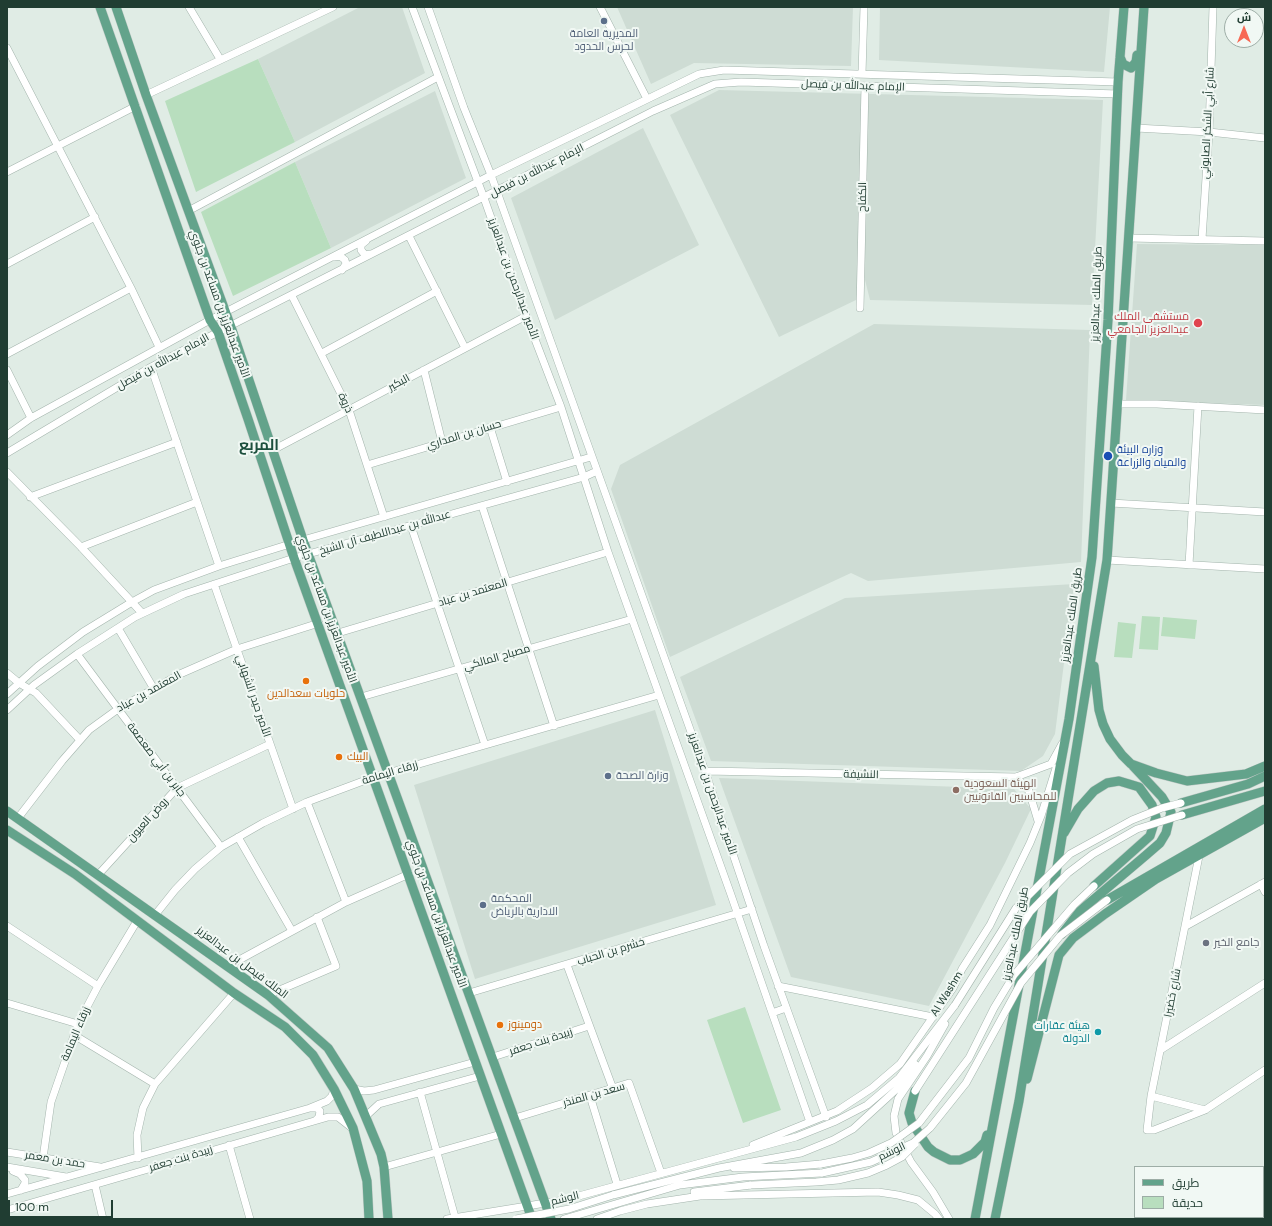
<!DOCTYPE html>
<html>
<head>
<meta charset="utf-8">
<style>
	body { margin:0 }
	#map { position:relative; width:1272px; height:1226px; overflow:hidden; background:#e0ece5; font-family:"DM Sans",Cairo,sans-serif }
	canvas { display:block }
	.frame { position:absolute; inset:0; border:8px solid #203d32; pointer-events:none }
	.legend { position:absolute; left:1134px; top:1166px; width:130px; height:52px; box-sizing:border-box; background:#f1f8f4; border:1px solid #9dada6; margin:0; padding:5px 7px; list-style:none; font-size:12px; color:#203d32 }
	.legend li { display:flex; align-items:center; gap:8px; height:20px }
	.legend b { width:20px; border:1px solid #9dada6 }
	.north { position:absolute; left:1224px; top:8px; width:40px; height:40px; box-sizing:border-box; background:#f1f8f4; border:1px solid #9dada6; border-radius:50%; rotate:0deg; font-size:11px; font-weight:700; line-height:16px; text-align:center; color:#203d32 }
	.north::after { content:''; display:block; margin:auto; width:14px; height:18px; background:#f76954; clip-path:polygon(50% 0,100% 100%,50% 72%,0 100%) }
	.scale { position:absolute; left:8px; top:1200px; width:105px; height:18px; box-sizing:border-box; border:2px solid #203d32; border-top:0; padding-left:5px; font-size:12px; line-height:14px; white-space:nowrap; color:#203d32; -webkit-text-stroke:3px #f1f8f4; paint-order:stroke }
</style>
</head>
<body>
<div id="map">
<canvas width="1272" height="1226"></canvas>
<div class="frame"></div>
<ul class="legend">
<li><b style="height:5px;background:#63a38b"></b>طريق</li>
<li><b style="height:11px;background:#b8debe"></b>حديقة</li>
</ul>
<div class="north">ش</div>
<div class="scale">100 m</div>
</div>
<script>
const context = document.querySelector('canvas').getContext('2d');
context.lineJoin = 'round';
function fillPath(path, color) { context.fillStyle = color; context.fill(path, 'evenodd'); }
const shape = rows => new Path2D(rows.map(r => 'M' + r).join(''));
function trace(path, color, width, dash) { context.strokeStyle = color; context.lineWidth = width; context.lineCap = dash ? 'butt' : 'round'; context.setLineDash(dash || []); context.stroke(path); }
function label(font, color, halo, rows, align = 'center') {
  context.font = font + ' "DM Sans",Cairo,sans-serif'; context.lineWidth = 4; context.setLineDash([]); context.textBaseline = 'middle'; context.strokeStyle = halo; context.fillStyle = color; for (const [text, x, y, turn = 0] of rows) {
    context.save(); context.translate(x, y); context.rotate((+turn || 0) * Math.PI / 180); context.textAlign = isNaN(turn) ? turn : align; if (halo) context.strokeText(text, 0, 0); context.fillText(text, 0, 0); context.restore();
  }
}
const built = shape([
	[360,7,402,7,425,73,295,142,258,59],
	[617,7,853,7,851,66,694,63,651,84],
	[880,7,1110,7,1104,72,879,60],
	[719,90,1103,100,1092,305,870,300,862,268,856,300,779,337,670,115],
	[435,91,466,178,331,248,295,162],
	[643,128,699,245,555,320,511,198],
	[1137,244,1265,245,1265,405,1126,400],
	[874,324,1090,330,1081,562,868,581,851,573,670,657,611,489,620,465],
	[1074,584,1055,734,1043,756,1021,771,711,761,680,677,845,598],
	[655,710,716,905,475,979,414,785],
	[719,778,1014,789,1031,809,1005,863,929,1006,791,977]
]);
const green = shape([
	[258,59,295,142,196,192,165,101],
	[295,162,331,248,233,296,201,212],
	[1142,616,1160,617,1158,650,1139,649],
	[1163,617,1197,620,1195,639,1161,636],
	[1118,622,1136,624,1132,658,1114,657],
	[745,1007,781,1110,743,1123,707,1020]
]);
const minor = shape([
	[189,7,220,59],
	[412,7,484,198,526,316,561,407,608,552,730,892,810,1122],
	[428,7,464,108,491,175,705,771,764,946,826,1117],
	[600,7,647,99],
	[7,48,131,288,159,347],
	[862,74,864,7],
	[146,95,333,7],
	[1136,128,1209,132,1265,138],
	[7,172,136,106],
	[190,210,438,77],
	[409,236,465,348],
	[1129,238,1265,241],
	[1202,239,1209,132,1213,7],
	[366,241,361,245,361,250,365,255,371,254],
	[334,257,340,256,345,260,346,264,342,270],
	[7,264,95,217],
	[292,296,349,410,384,517],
	[860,308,865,86],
	[322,353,437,291],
	[7,354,131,288],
	[151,367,219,566],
	[7,370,31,418],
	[424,370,442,442],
	[1118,404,1157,404,1265,410],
	[490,427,507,482],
	[7,435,31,418,210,320,491,175,699,74,724,70,1118,82],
	[273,450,526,316],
	[7,453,151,367,218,332,653,111,715,84,741,82,1118,94],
	[367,465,561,407],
	[7,472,81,547,142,613],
	[30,497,177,442],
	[1111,503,1265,512],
	[482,506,554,726],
	[411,526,485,745],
	[81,547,197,502],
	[1107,560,1265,569],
	[1189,565,1198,406],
	[214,584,293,809],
	[118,628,154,689],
	[338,633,608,552],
	[77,654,221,847],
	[7,673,19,683,36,693,80,740],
	[7,694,38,666,83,632,132,602,154,590,219,566,303,540,591,457],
	[361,697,632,619],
	[7,710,34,685,77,654,135,617,184,594,294,558,584,477,597,471],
	[705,771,1016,777,1051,764,1062,744],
	[1016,777,1029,791,1038,821],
	[307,802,346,902],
	[18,818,62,761,89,730,118,709,180,674,237,649,319,623],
	[238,837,292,931],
	[1199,856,1151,1096,1147,1130,1154,1130,1205,1110,1265,1070],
	[98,875,177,788,270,744],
	[1261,884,1265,892],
	[155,915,175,890,195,869,221,847,263,823,307,802,374,777,659,695],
	[7,926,98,986],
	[1186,926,1265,882],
	[567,965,613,1089],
	[228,966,346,902,409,874],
	[778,986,933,1017],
	[469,993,752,909],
	[268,995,336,966,317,917],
	[7,1003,78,1024],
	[772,1013,786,1008],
	[945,1024,927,1056,898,1099,894,1116,896,1133,911,1162,933,1192,949,1219],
	[74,1035,155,1084],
	[1162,1049,1265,983],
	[493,1057,589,1026],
	[354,1089,364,1091,374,1090,475,1062],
	[420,1092,455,1217],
	[590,1096,617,1184],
	[1151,1096,1205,1110],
	[310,1108,317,1108,320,1111,319,1117,316,1120],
	[366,1116,379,1104,480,1076],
	[515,1118,629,1083,661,1173],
	[229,1145,250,1219],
	[753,1145,837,1111,872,1088,900,1064,953,988,962,969,990,925,1030,843,1041,816,1056,768],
	[7,1152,100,1167],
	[43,1158,51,1102,78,1024,98,986,137,921],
	[138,1158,137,1135,143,1108,155,1084,234,993],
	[7,1167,66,1177],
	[384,1167,501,1134],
	[734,1168,786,1167,821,1164],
	[13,1171,20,1174,25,1180,25,1183,21,1190],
	[95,1185,103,1219],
	[694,1192,751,1185],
	[7,1194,310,1108,327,1101,332,1096,334,1089],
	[613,1195,719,1168,801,1153,833,1140,853,1129,899,1087,915,1064],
	[7,1210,328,1117,338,1117,352,1128],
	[447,1219,564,1200,796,1137,836,1121,867,1105,899,1078,955,1005],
	[564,1219,680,1185,743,1177,822,1173],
	[597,1219,620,1211,647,1204,700,1196,878,1192,898,1195,918,1200,935,1214,939,1219]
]);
const major = shape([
	[100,7,210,320,218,332,248,419,294,558,532,1219],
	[116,7,146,95,231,327,303,540,551,1219],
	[1120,57,1123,64,1131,68,1136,62,1137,55],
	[1094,666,1099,710,1103,724,1110,739,1122,755,1131,764,1156,773,1187,781,1246,774,1265,766],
	[1181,803,1248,784,1265,776],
	[7,811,268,995,328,1048,354,1089,381,1154,384,1167,388,1219],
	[1182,815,1265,791],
	[7,830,75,874,234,993,285,1027,313,1055,334,1089,353,1128,367,1181,369,1219],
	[1064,833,1078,809,1094,791,1107,783,1119,781,1139,787,1152,805,1156,817,1150,836,1094,886],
	[1107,900,1265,809],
	[1062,934,1080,911,1145,856,1160,843,1166,833,1171,812,1162,797,1133,766],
	[1027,1079,1059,955,1073,938,1105,914,1156,879,1265,818],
	[915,1091,909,1113,912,1123,928,1147,934,1152,950,1160,960,1160,973,1154,985,1142,987,1135],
	[975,1219,1069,719,1092,557,1108,320,1118,82,1124,7],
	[995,1219,1019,1101,1107,560,1144,7]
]);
const minorBridge = shape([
	[955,1005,1016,908,1070,854,1132,820,1162,808,1181,803],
	[915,1091,1030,912,1068,873,1093,854,1137,829,1182,815],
	[821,1164,852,1158,869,1153,891,1143,919,1123,969,1058,994,1008,1014,975,1074,905,1094,886],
	[822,1173,871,1162,913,1143,930,1128,966,1083,1021,983,1060,936,1107,900],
	[751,1185,816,1182,838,1180,868,1173,887,1165,902,1157,915,1144],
	[516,1219,569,1209,613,1195]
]);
const markers = [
	[604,21,4,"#5c6f8a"],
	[1198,323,5,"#e0444e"],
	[1108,456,5,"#1a4fb4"],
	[306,681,4,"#e8710a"],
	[339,757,4,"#e8710a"],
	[608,776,4,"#5c6f8a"],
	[956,790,4,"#8d6e63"],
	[483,905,4,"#5c6f8a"],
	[1206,943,4,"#6b7280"],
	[500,1025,4,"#e8710a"],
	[1098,1032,4,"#0f9aa8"]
];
const serviceNames = [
	["المديرية العامة",604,34,"center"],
	["لحرس الحدود",604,47,"center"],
	["وزارة الصحة",616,776],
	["المحكمة",491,899],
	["الادارية بالرياض",491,912]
];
const streetNames = [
	["الإمام عبدالله بن فيصل",853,86,2],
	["شارع أبي الشكر الصابوني",1208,123,-87],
	["الإمام عبدالله بن فيصل",537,171,-27],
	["الكفاح",863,197,-89],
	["الأمير عبدالرحمن بن عبدالعزيز",513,279,70],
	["طريق الملك عبدالعزيز",1097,294,-88],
	["الأمير عبدالعزيز بن مساعد بن جلوي",219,304,70],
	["الإمام عبدالله بن فيصل",163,362,-29],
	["البكير",399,383,-28],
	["ذروة",345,403,66],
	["حسان بن المداري",464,435,-17],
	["عبدالله بن عبداللطيف آل الشيخ",385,533,-16],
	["المعتمد بن عباد",473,593,-17],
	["الأمير عبدالعزيز بن مساعد بن جلوي",326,609,70],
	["طريق الملك عبدالعزيز",1072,615,-82],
	["مصباح المالكي",497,658,-16],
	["المعتمد بن عباد",149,692,-29],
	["الأمير حيدر الشهابي",253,696,71],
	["جابر بن أبي صعصعة",156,760,53],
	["زرقاء اليمامة",390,773,-17],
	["النشيفة",861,775,1],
	["الأمير عبدالرحمن بن عبدالعزيز",712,794,71],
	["روض العيون",148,820,-48],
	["الأمير عبدالعزيز بن مساعد بن جلوي",436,914,70],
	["طريق الملك عبدالعزيز",1016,934,-79],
	["خشرم بن الحباب",611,952,-17],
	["الملك فيصل بن عبدالعزيز",242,963,37],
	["شارع خضيرا",1173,993,-79],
	["Al Washm",947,994,-58],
	["زرقاء اليمامة",76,1034,-67],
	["زبيدة بنت جعفر",541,1042,-18],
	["سعد بن المنذر",594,1095,-16],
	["الوشم",892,1152,-25],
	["زبيدة بنت جعفر",181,1159,-17],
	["حمد بن معمر",55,1160,9],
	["الوشم",565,1199,-14]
];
const healthNames = [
	["مستشفى الملك",1189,317],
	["عبدالعزيز الجامعي",1189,330]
];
const transitNames = [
	["وزاره البيئة",1117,450],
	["والمياه والزراعة",1117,463]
];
const foodNames = [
	["حلويات سعدالدين",306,694,"center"],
	["البيك",347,757],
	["دومينوز",508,1025]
];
const educationNames = [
	["الهيئة السعودية",964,784],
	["للمحاسبين القانونيين",964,797]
];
const worshipNames = [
	["جامع الخير",1214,943]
];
const cultureNames = [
	["هيئة عقارات",1090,1026],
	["الدولة",1090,1039]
];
const districtNames = [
	["المربع",259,446]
];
fillPath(built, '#cedcd4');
fillPath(green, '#b8debe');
trace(minor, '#a3b4ac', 8);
trace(major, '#c1c9c6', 10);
trace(minor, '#fff', 7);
trace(major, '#63a38b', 9);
trace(minorBridge, '#a3b4ac', 8, []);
trace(minorBridge, '#fff', 7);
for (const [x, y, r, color] of markers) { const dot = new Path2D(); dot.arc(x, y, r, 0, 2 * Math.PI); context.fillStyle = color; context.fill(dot); trace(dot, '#f1f8f4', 1.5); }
label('11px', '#4e5e75', '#f1f8f4', serviceNames, 'left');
label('11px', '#203d32', '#f1f8f4', streetNames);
label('11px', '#be3a42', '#f1f8f4', healthNames, 'right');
label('11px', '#164399', '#f1f8f4', transitNames, 'left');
label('11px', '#c56008', '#f1f8f4', foodNames, 'left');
label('11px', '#785e54', '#f1f8f4', educationNames, 'left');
label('11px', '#5b616d', '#f1f8f4', worshipNames, 'left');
label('11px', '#0d838f', '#f1f8f4', cultureNames, 'right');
label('bold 15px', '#1c4f3d', '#f1f8f4', districtNames);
</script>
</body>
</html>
